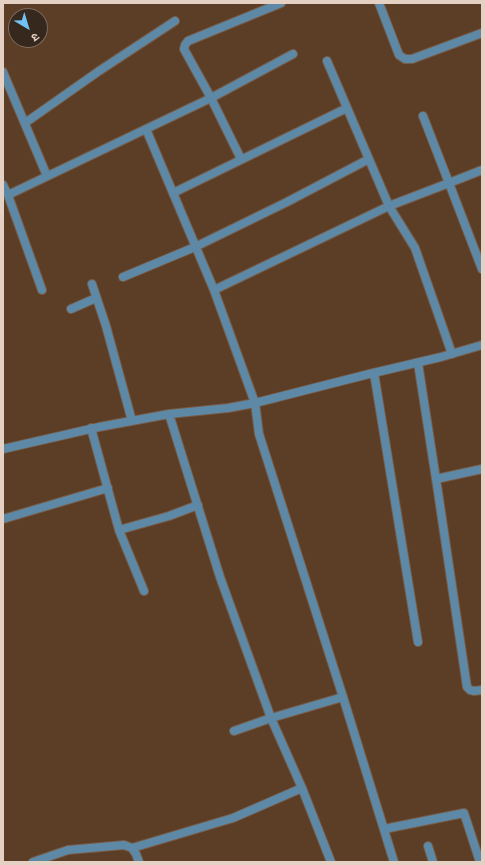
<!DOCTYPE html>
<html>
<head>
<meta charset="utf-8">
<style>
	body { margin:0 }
	#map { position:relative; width:485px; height:865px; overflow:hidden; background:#5c3d26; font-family:"Source Sans 3","Noto Sans Devanagari",sans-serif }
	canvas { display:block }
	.frame { position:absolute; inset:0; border:4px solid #e4d1c4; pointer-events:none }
	.north { position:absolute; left:8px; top:8px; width:40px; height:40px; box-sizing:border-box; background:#36281d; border:1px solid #7c6c60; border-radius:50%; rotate:142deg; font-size:11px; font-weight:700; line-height:16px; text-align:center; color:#e4d1c4 }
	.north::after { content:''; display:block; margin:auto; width:14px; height:18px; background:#70c2f4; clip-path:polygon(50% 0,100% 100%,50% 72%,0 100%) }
</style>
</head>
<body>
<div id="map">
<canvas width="485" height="865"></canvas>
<div class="frame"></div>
<div class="north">उ</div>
</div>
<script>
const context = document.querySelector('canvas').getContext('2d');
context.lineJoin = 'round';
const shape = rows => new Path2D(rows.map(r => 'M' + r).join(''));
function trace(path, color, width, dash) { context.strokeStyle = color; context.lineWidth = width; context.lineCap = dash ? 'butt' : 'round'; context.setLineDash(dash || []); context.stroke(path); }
const minor = shape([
	[379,3,399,55,405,59,412,59,482,33],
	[327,61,389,206,415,248,452,354],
	[3,72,47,176],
	[423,116,449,183,482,170],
	[25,123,99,71,175,21],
	[146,129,211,98,293,54],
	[241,159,211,98,184,49,185,45,188,41,281,3],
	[3,185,8,195],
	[173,193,347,108],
	[123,277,195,247,287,202,369,159],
	[92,284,106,326,132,421],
	[42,290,8,195,146,129,214,290],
	[71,309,96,298],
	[418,363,438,492,467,687,470,690,474,691,482,690],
	[374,373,418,642],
	[169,414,220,577,271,718,343,697],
	[91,428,119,530,144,591],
	[3,449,99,427,169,414,228,408,255,403,369,374,441,357,482,345],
	[436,479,482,469],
	[3,519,108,488],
	[119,530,169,516,198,505],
	[234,731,271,718,302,788,331,862],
	[384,829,464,813,480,862],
	[428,846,433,862],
	[132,848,233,818,302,788],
	[33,862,68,850,124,845,132,848,136,854,139,862],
	[394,862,343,697,259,434,255,403,214,290,389,206,449,183,482,269]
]);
trace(minor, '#775b46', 10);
trace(minor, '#5d89a6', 8);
</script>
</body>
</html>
